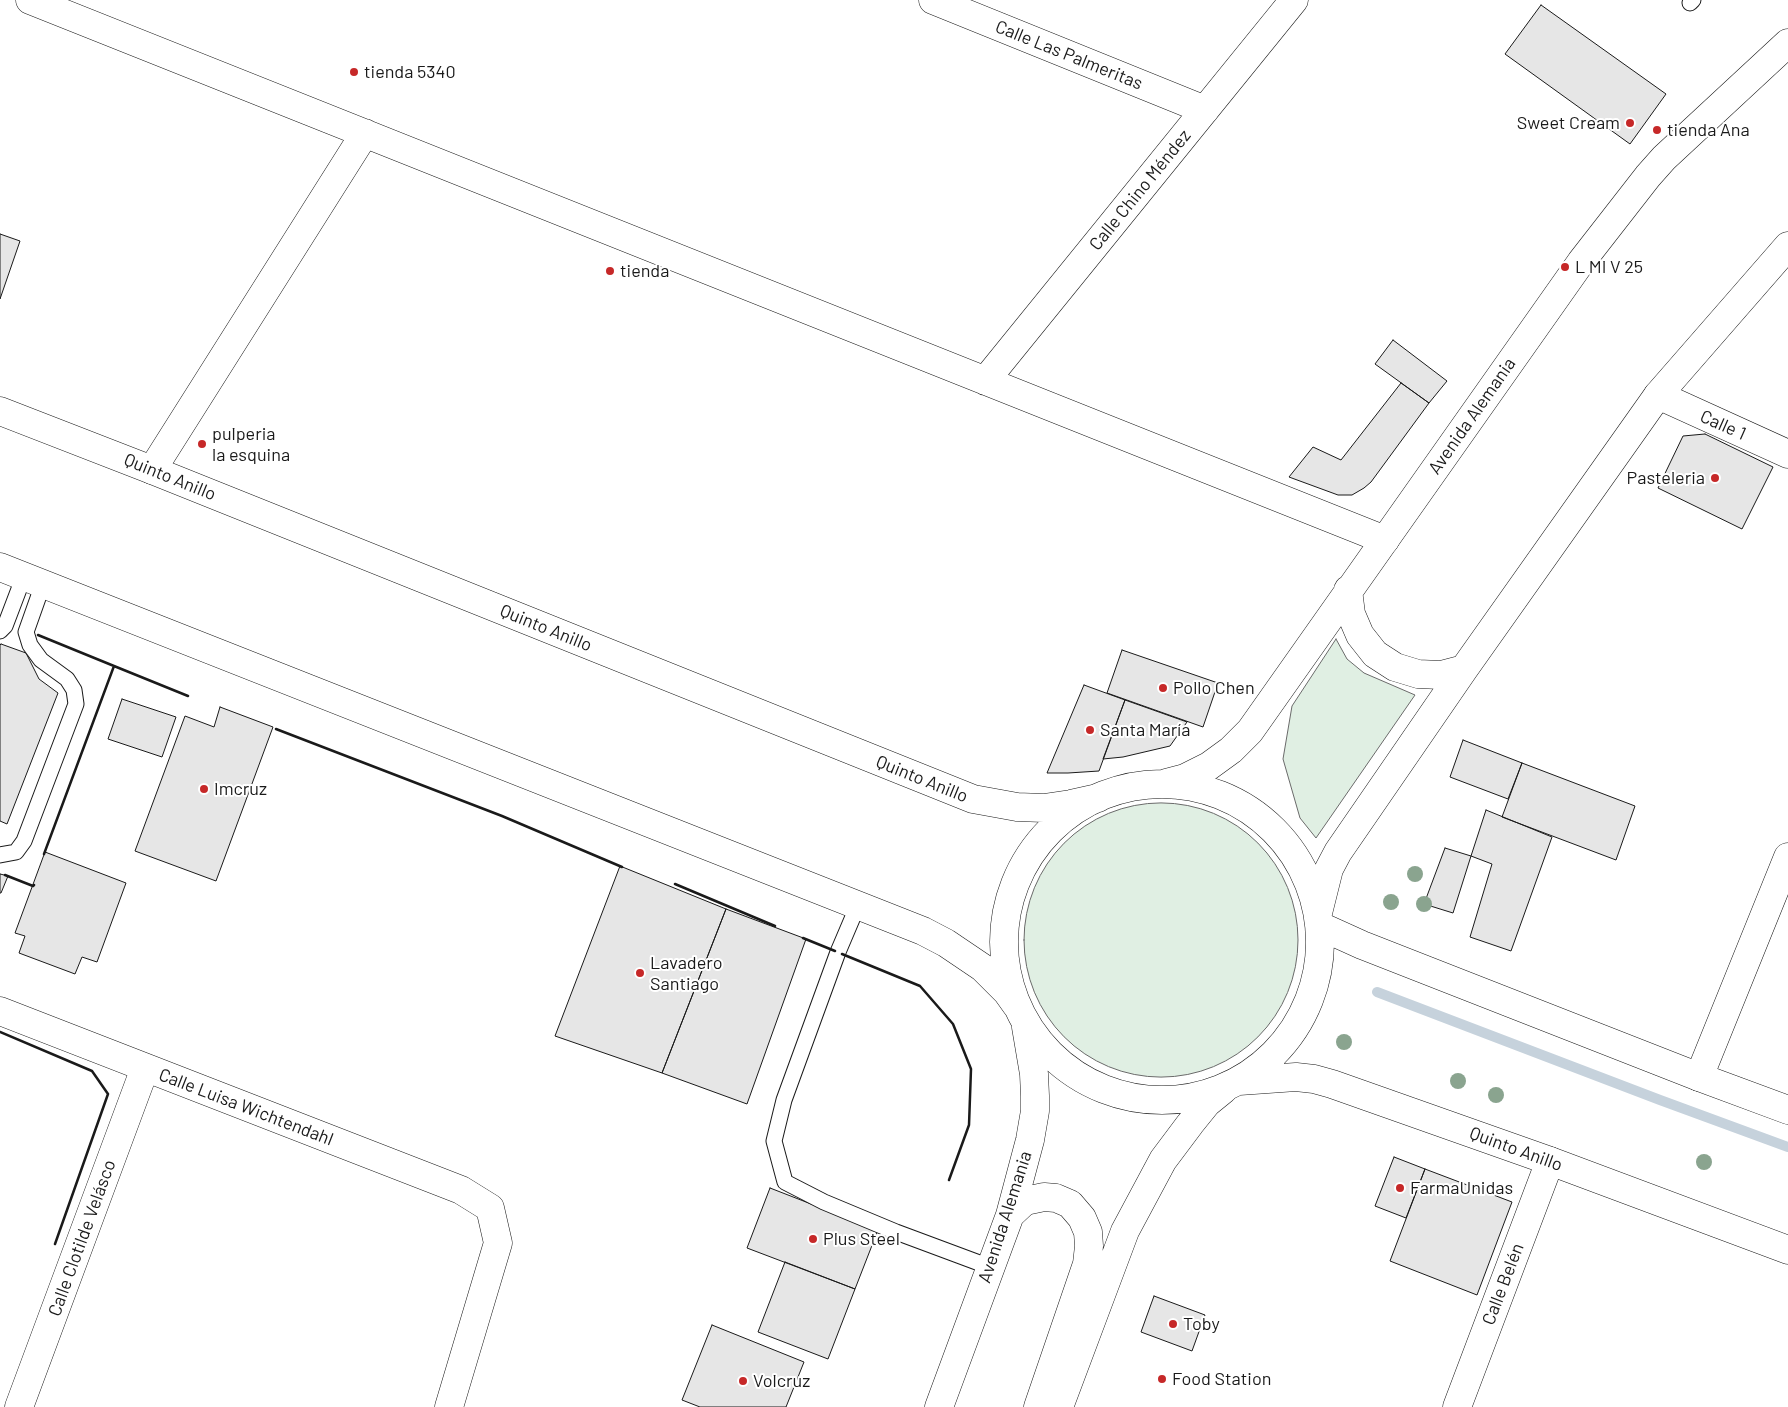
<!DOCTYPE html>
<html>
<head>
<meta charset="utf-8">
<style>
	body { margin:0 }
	canvas { display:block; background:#fff }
</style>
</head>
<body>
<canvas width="1788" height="1407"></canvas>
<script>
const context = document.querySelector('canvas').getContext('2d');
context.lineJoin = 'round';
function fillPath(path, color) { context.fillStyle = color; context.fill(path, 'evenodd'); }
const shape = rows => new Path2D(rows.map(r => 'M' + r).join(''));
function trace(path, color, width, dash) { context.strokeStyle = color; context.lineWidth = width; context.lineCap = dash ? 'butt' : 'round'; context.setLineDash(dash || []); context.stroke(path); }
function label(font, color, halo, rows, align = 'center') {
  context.font = font + ' Barlow,sans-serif'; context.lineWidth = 4; context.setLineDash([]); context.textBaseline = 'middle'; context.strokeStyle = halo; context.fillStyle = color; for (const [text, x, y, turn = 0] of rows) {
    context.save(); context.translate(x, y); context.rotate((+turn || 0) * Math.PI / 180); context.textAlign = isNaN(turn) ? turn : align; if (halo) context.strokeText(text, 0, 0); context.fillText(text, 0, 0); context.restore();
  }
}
const green = shape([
	[1336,639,1347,659,1364,673,1415,695,1316,838,1300,818,1283,759,1292,706,1336,639],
	'1024 940a137 137 0 1 1 274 0a137 137 0 1 1-274 0Z'
]);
const stream = shape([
	[1377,992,1660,1100,1788,1147]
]);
const building = shape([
	[1541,5,1666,94,1630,144,1505,54,1541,5],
	[0,234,20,241,0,299,0,234],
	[1393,340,1447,381,1429,403,1375,364,1393,340],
	[1401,383,1429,403,1371,482,1364,488,1352,495,1338,495,1289,477,1313,447,1341,460,1401,383],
	[1705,434,1773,467,1742,529,1658,488,1683,436,1705,434],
	[1,644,26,653,39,679,58,693,7,824,0,821,0,645,1,644],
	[1122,650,1218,683,1203,727,1107,693,1122,650],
	[1084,685,1125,700,1099,771,1068,773,1047,773,1084,685],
	[122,699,176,717,162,757,108,739,122,699],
	[1125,700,1187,722,1170,746,1123,757,1103,759,1125,700],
	[220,707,273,727,216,881,135,851,185,716,214,727,220,707],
	[1463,740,1522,763,1508,799,1450,777,1463,740],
	[1522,763,1635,806,1616,860,1502,817,1522,763],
	[1486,810,1552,837,1511,951,1470,937,1492,864,1471,856,1486,810],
	[1445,848,1471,856,1453,913,1424,904,1445,848],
	[45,852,126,883,97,962,82,957,75,974,19,953,25,936,15,933,45,852],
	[620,866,726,909,662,1073,555,1036,620,866],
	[0,874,8,876,1,893,0,893,0,874],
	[726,909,806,939,747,1104,662,1073,726,909],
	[1394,1157,1425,1169,1406,1218,1375,1206,1394,1157],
	[1425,1169,1512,1202,1477,1295,1390,1261,1425,1169],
	[770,1188,878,1230,855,1289,747,1248,770,1188],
	[785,1262,855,1289,828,1359,758,1332,785,1262],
	[1154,1296,1205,1315,1192,1351,1141,1332,1154,1296],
	[712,1325,804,1362,786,1407,700,1407,682,1400,712,1325]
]);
const lane = shape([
	[1690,3,1693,0],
	[0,631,5,626,24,576],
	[0,855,16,852,24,841,76,704,74,690,67,679,41,660,30,645,26,632,43,584],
	[858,905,838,952,784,1100,774,1141,785,1182,824,1202,896,1232,990,1267]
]);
const street = shape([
	[30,0,1385,540],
	[933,0,1205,110],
	[985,381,1294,0],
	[1658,395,1788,454],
	[152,470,365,133],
	[0,1011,461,1190,490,1208,498,1243,449,1407],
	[1699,1077,1788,857],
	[19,1407,145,1068],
	[1457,1407,1550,1161]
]);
const secondary = shape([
	[0,411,152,470,973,799,1017,807,1044,808,1071,804,1098,798],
	[0,567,923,931,946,943,983,968,1007,992,1017,1006],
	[1348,590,1351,614,1360,635,1375,654,1395,667,1418,674,1441,675,1464,669],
	[1166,783,1185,778,1209,766,1231,750,1250,731,1581,262,1648,176,1664,158,1788,43],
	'1004 942a158 158 0 1 1 316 0a158 158 0 1 1-316 0Z',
	[1318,913,1329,869,1338,852,1464,669,1658,395,1788,246],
	[1320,926,1362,945,1699,1077,1788,1110],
	[1239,1081,1296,1077,1314,1079,1332,1084,1550,1161,1788,1250],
	[1010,1215,1025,1201,1044,1197,1056,1198,1070,1204,1082,1218,1088,1232,1089,1246,1087,1264,1038,1407],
	[939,1407,1010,1215,1030,1140,1035,1111,1035,1096,1034,1074,1026,1027],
	[1059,1407,1125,1231,1163,1160,1190,1124,1207,1103,1223,1090]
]);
const wall = shape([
	[38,635,114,666,44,854],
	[114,666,188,696],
	[276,729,502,816,622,867],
	[5,875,33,886,34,885],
	[675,884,775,926],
	[803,938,835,951],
	[842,954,920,986,953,1024,971,1069,969,1125,949,1180],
	[0,1032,92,1071,108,1094,55,1244]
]);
const trees = [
	[1415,874],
	[1391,902],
	[1424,904],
	[1344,1042],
	[1458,1081],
	[1496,1095],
	[1704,1162]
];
const markers = [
	[354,72,5,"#c62828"],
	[1630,123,5,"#c62828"],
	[1657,130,5,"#c62828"],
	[1565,267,5,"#c62828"],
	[610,271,5,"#c62828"],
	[202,444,5,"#c62828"],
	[1715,478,5,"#c62828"],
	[1163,688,5,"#c62828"],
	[1090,730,5,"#c62828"],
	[204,789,5,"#c62828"],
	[640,973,5,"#c62828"],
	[1400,1188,5,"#c62828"],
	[813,1239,5,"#c62828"],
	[1173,1324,5,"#c62828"],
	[1162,1379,5,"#c62828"],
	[743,1381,5,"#c62828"]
];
const streetNames = [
	["Calle Las Palmeritas",1069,55,22],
	["Calle Chino Méndez",1140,190,-51],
	["Avenida Alemania",1472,416,-55],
	["Calle 1",1723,425,24],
	["Quinto Anillo",170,477,22],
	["Quinto Anillo",546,628,22],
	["Quinto Anillo",922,779,22],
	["Calle Luisa Wichtendahl",246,1107,21],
	["Quinto Anillo",1516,1149,20],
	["Avenida Alemania",1005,1217,-72],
	["Calle Clotilde Velásco",82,1238,-70],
	["Calle Belén",1503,1284,-69]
];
const poiNames = [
	["tienda 5340",364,72],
	["Sweet Cream",1620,123,"right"],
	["tienda Ana",1667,130],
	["L MI V 25",1575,267],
	["tienda",620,271],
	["pulperia",212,434],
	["la esquina",212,455],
	["Pasteleria",1705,478,"right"],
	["Pollo Chen",1173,688],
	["Santa María",1100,730],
	["Imcruz",214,789],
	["Lavadero",650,963],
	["Santiago",650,984],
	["FarmaUnidas",1410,1188],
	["Plus Steel",823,1239],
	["Toby",1183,1324],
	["Food Station",1172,1379],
	["Volcruz",753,1381]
];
fillPath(green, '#e0efe3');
trace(green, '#6a6a6a', 1);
trace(stream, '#c6d2dc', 10);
fillPath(building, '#e6e6e6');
trace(building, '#1a1a1a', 1);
trace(lane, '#1a1a1a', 17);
trace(street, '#1a1a1a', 29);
trace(secondary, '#1a1a1a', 29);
trace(lane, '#fff', 15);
trace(street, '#fff', 28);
trace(secondary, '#fff', 28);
trace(wall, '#1a1a1a', 2.5);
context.fillStyle = '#8aa48f';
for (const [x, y] of trees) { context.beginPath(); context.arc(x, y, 8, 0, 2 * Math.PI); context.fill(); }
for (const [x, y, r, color] of markers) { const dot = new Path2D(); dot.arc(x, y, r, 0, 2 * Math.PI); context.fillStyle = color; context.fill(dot); trace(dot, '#fff', 2); }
label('18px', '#1a1a1a', '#fff', streetNames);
label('18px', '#1a1a1a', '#fff', poiNames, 'left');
</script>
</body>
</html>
